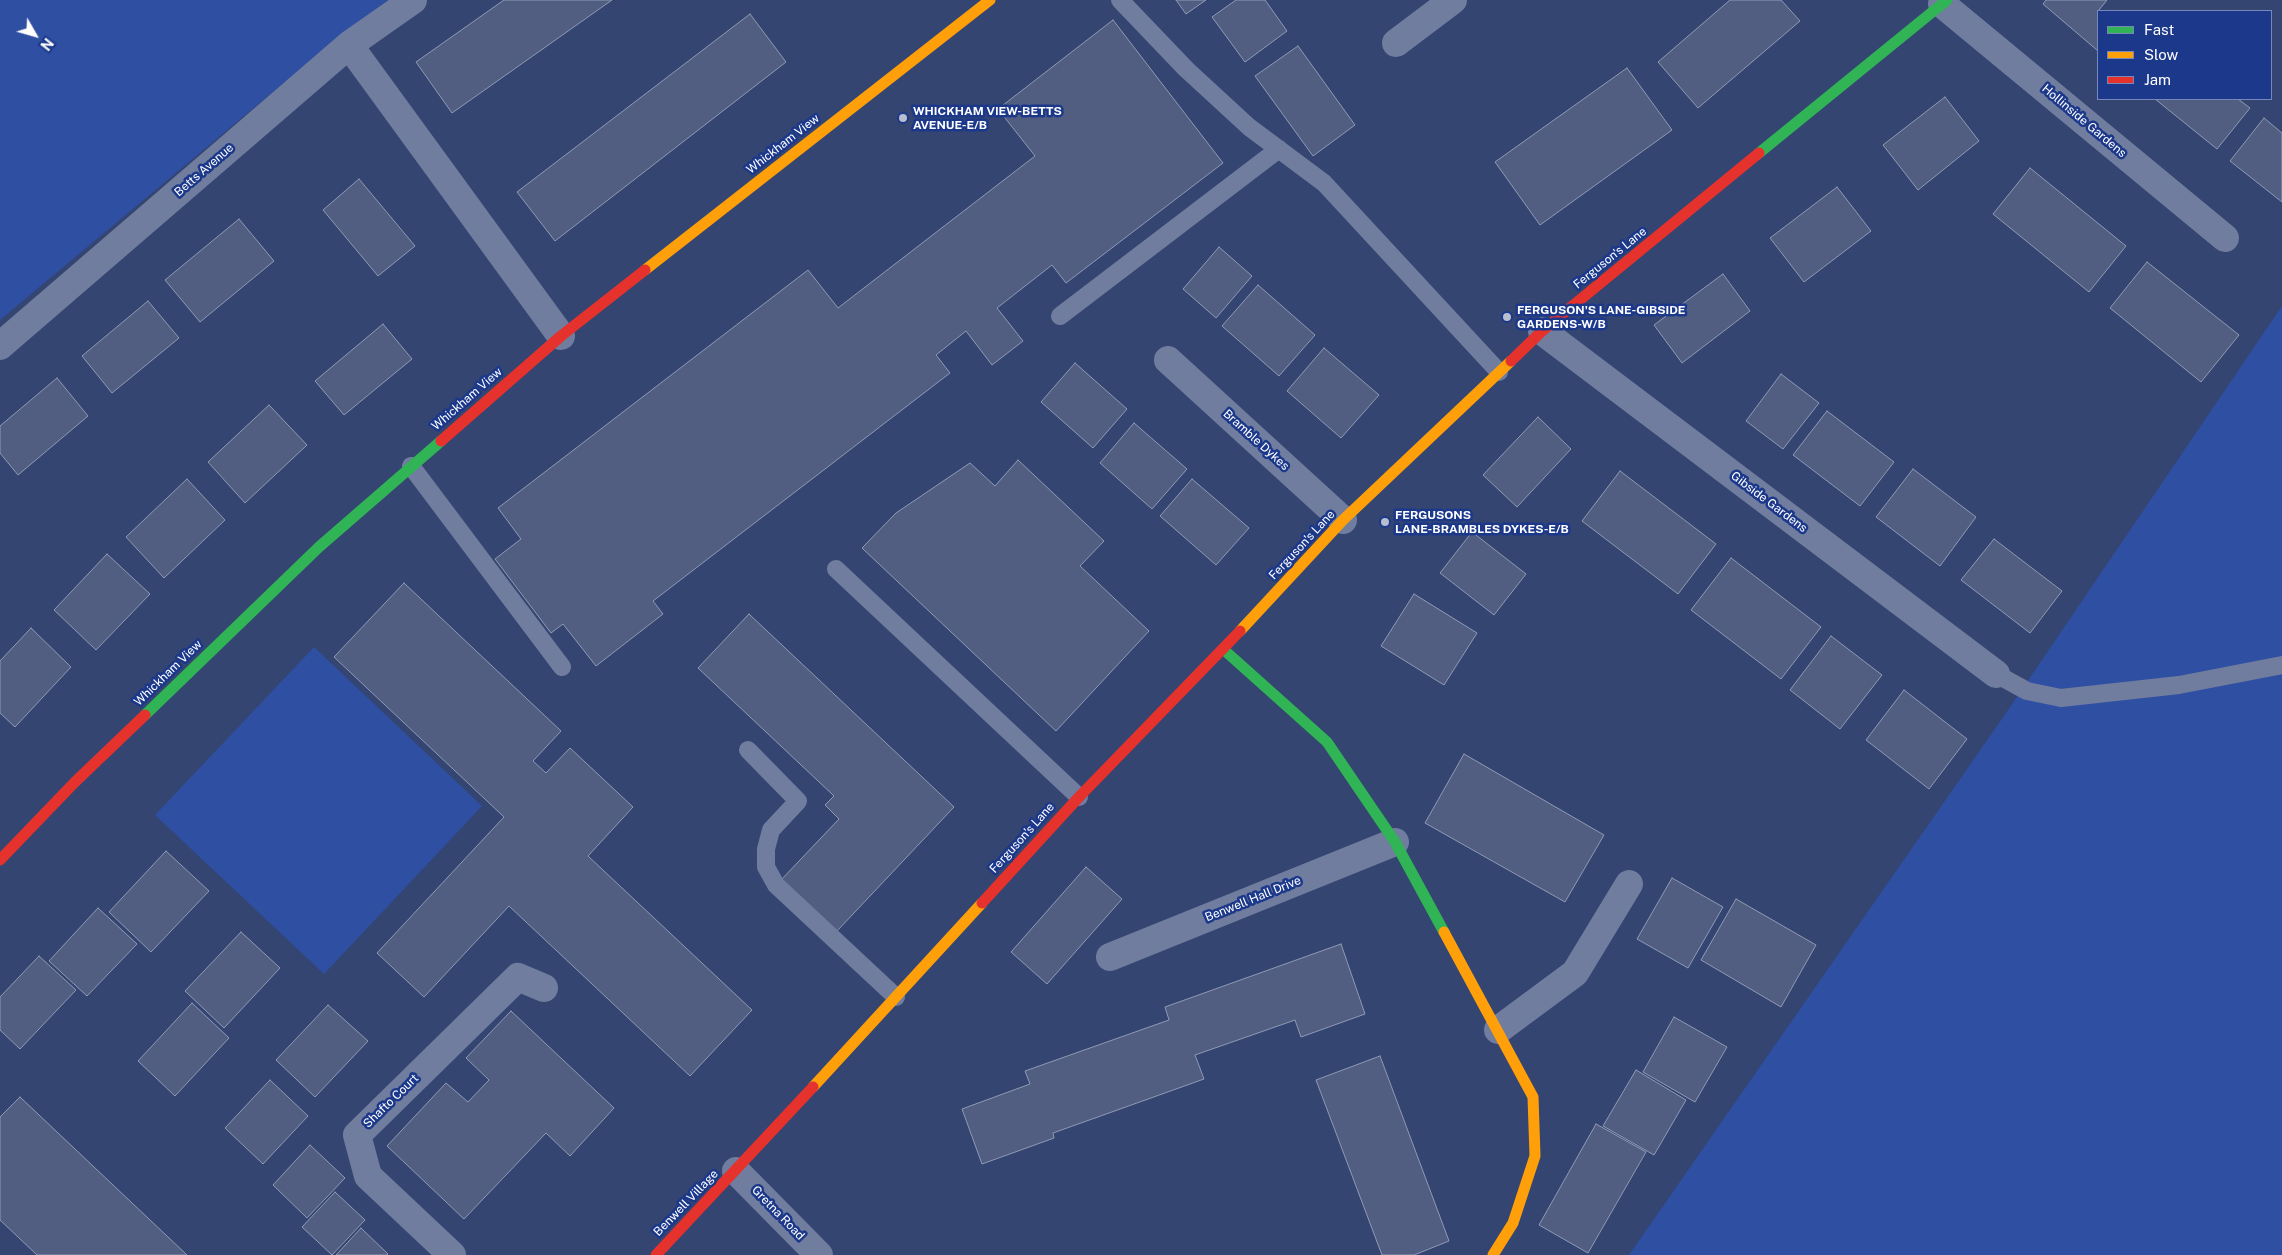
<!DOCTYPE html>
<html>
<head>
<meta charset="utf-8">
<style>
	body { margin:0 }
	#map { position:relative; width:2282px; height:1255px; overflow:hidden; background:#344572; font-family:"Public Sans",sans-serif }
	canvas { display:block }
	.legend { position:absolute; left:2097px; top:10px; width:175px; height:90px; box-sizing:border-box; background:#1b388b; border:1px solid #7688b9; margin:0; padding:6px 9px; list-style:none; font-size:15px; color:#fff }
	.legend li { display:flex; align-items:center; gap:10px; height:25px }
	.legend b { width:25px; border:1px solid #7688b9 }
	.north { position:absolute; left:10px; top:10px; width:50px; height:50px; -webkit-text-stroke:4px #1b388b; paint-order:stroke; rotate:128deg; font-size:14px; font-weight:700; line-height:20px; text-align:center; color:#fff }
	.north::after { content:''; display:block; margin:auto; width:18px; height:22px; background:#fff; clip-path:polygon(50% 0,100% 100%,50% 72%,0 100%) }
</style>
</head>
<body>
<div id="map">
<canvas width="2282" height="1255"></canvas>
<ul class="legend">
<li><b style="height:6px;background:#30b455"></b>Fast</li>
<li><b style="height:6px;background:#ff9f0a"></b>Slow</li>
<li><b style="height:6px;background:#e5322d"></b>Jam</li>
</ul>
<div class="north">N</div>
</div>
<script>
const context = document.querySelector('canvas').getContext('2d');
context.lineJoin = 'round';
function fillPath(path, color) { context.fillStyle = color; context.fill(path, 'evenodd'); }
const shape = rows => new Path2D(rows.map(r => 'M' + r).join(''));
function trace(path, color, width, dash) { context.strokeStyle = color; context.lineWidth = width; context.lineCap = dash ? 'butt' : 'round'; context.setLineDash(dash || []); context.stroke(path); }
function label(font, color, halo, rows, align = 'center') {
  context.font = font + ' "Public Sans",sans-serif'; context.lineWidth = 5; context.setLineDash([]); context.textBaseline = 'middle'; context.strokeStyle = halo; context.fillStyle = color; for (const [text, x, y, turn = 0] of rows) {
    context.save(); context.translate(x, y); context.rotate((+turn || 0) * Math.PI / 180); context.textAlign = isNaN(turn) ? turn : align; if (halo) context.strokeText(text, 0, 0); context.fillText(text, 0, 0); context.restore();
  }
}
const green = shape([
	[0,0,388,0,347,30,0,320],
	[2282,306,2282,1255,1629,1255,2006,713],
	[314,647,482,806,324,974,155,815]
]);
const building = shape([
	[504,0,612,0,452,113,416,62,504,0],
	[1176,0,1206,0,1186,14,1176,0],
	[1236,0,1265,0,1287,31,1245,62,1212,17,1236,0],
	[1730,0,1781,0,1800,21,1698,108,1658,62,1730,0],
	[2046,0,2107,0,2099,10,2101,11,2098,11,2098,51,2043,4,2046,0],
	[750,14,786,62,555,241,517,192,750,14],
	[1113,20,1223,163,1066,283,1052,265,997,308,1023,341,992,365,966,331,936,355,950,373,653,601,663,614,596,666,563,624,551,633,495,559,521,539,498,508,808,270,838,308,1035,156,998,109,1113,20],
	[1298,46,1355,125,1313,156,1255,76,1298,46],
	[1627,68,1672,130,1540,225,1495,162,1627,68],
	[1945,97,1979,141,1918,190,1883,145,1945,97],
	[2155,99,2238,99,2250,108,2217,149,2155,99],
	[2264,118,2282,133,2282,202,2230,161,2264,118],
	[2030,168,2126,246,2089,292,1993,214,2030,168],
	[359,179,415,246,378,276,323,210,359,179],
	[1837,187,1871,231,1804,282,1770,238,1837,187],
	[239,219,274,261,200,322,165,280,239,219],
	[1219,247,1252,276,1216,318,1183,289,1219,247],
	[2147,262,2239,335,2201,382,2110,308,2147,262],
	[1723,274,1750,311,1682,363,1654,325,1723,274],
	[1258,285,1315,335,1279,376,1222,326,1258,285],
	[148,301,179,338,112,393,82,356,148,301],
	[383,324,412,359,344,415,315,381,383,324],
	[1324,348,1379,395,1341,438,1287,391,1324,348],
	[1075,363,1127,409,1093,448,1041,402,1075,363],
	[1781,374,1819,403,1783,449,1746,421,1781,374],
	[57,378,88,416,18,475,0,453,0,426,57,378],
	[269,405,307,445,245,503,208,462,269,405],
	[1827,411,1894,462,1860,506,1793,455,1827,411],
	[1538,417,1571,449,1517,507,1483,475,1538,417],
	[1134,423,1187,469,1152,509,1100,463,1134,423],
	[1018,460,1104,541,1080,566,1149,631,1056,731,862,548,896,513,970,463,995,486,1018,460],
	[1913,469,1976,517,1940,566,1876,517,1913,469],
	[1620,471,1716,544,1678,594,1582,521,1620,471],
	[187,479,225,520,164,578,126,537,187,479],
	[1192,479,1249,528,1216,565,1160,516,1192,479],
	[1472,532,1526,574,1494,615,1440,573,1472,532],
	[1994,539,2062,591,2030,633,1961,580,1994,539],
	[107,554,150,594,96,650,54,610,107,554],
	[1731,558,1821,627,1781,679,1691,610,1731,558],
	[404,583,561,731,533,761,546,773,570,748,633,807,588,856,752,1010,690,1076,509,906,424,997,377,953,504,817,334,657,404,583],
	[1414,594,1477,633,1444,685,1381,646,1414,594],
	[749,614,954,807,837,931,781,880,839,819,825,805,834,796,698,668,749,614],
	[31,628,71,667,15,727,0,713,0,661,31,628],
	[1831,636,1882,675,1840,729,1790,690,1831,636],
	[1904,690,1967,739,1929,789,1866,740,1904,690],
	[1464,754,1604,835,1565,902,1425,823,1464,754],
	[166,851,209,891,151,952,109,912,166,851],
	[1086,867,1122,899,1047,984,1011,952,1086,867],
	[1672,878,1723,907,1688,968,1637,939,1672,878],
	[1736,899,1816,945,1781,1007,1701,960,1736,899],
	[98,908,137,944,87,996,49,961,98,908],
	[241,932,280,968,224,1028,185,991,241,932],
	[1341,944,1365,1014,1301,1037,1295,1020,1195,1055,1204,1079,1053,1133,1054,1138,982,1164,962,1109,1030,1084,1025,1071,1169,1020,1165,1007,1341,944],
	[39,956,76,990,20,1049,0,1030,0,997,39,956],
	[192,1003,229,1038,175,1096,138,1061,192,1003],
	[328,1005,368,1041,315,1097,276,1060,328,1005],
	[511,1011,614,1108,570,1156,546,1133,464,1219,387,1146,446,1083,468,1102,489,1080,466,1058,511,1011],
	[1674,1017,1727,1047,1695,1102,1643,1072,1674,1017],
	[1380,1056,1449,1241,1414,1255,1382,1255,1316,1080,1380,1056],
	[1636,1070,1686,1100,1654,1155,1603,1126,1636,1070],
	[270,1080,308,1116,263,1164,225,1128,270,1080],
	[20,1097,187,1255,37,1255,0,1220,0,1117,20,1097],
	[1596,1124,1646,1152,1588,1253,1539,1225,1596,1124],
	[310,1145,345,1178,307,1218,273,1185,310,1145],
	[335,1192,365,1220,332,1255,302,1227,335,1192],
	[361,1228,388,1254,387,1255,336,1255,361,1228]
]);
const lane = shape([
	[1120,0,1186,69,1249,127,1324,183,1499,372],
	[1060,316,1279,149],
	[411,466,562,667],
	[836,569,1079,797],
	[1996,674,2027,691,2061,698,2179,685,2282,665],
	[748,750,798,801,771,830,766,849,766,867,776,885,896,997]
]);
const street = shape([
	[1942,4,2225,238],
	[1396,43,1453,0],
	[349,45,561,336],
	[1542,331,1996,674],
	[0,346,349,45,413,0],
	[1168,360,1343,520],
	[1110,957,1395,842],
	[1498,1030,1575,973,1629,884],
	[736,1171,819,1255],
	[452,1255,368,1176,357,1135,518,977,544,988]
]);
const fast = shape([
	[1759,153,1947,0],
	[1223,649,1327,742,1395,842,1444,932],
	[145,715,319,547,441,441]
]);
const slow = shape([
	[645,270,990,0],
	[1240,631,1343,520,1511,361],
	[1444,932,1533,1097,1535,1156,1513,1223,1493,1255],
	[813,1087,982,903]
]);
const jam = shape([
	[1511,361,1542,331,1759,153],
	[441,441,561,336,645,270],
	[0,860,75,782,145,715],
	[982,903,1079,797,1240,631],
	[656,1255,813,1087]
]);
const markers = [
	[903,118,5,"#b8bece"],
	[1507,317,5,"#b8bece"],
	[1385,522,5,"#b8bece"]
];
const poiNames = [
	["WHICKHAM VIEW-BETTS",913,111],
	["AVENUE-E/B",913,125],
	["FERGUSON'S LANE-GIBSIDE",1517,310],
	["GARDENS-W/B",1517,324],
	["FERGUSONS",1395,515],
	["LANE-BRAMBLES DYKES-E/B",1395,529]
];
const streetNames = [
	["Hollinside Gardens",2084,121,40],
	["Whickham View",783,144,-38],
	["Betts Avenue",204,170,-41],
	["Ferguson's Lane",1610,258,-39],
	["Whickham View",467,399,-41],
	["Bramble Dykes",1256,440,42],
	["Gibside Gardens",1769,502,37],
	["Ferguson's Lane",1302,545,-47],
	["Whickham View",168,673,-44],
	["Ferguson's Lane",1022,838,-48],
	["Benwell Hall Drive",1253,899,-22],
	["Shafto Court",391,1101,-44],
	["Benwell Village",686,1203,-46],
	["Gretna Road",778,1213,46]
];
fillPath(green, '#2f4fa2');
fillPath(building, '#515e82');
trace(building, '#909ab4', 1);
trace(lane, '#707d9e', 18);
trace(street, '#707d9e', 28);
trace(fast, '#30b455', 11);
trace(slow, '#ff9f0a', 11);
trace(jam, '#e5322d', 11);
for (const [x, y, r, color] of markers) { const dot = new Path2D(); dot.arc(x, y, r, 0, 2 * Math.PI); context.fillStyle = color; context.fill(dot); trace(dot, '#1b388b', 2); }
label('bold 12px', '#fff', '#1b388b', poiNames, 'left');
label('12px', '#fff', '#1b388b', streetNames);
</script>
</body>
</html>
